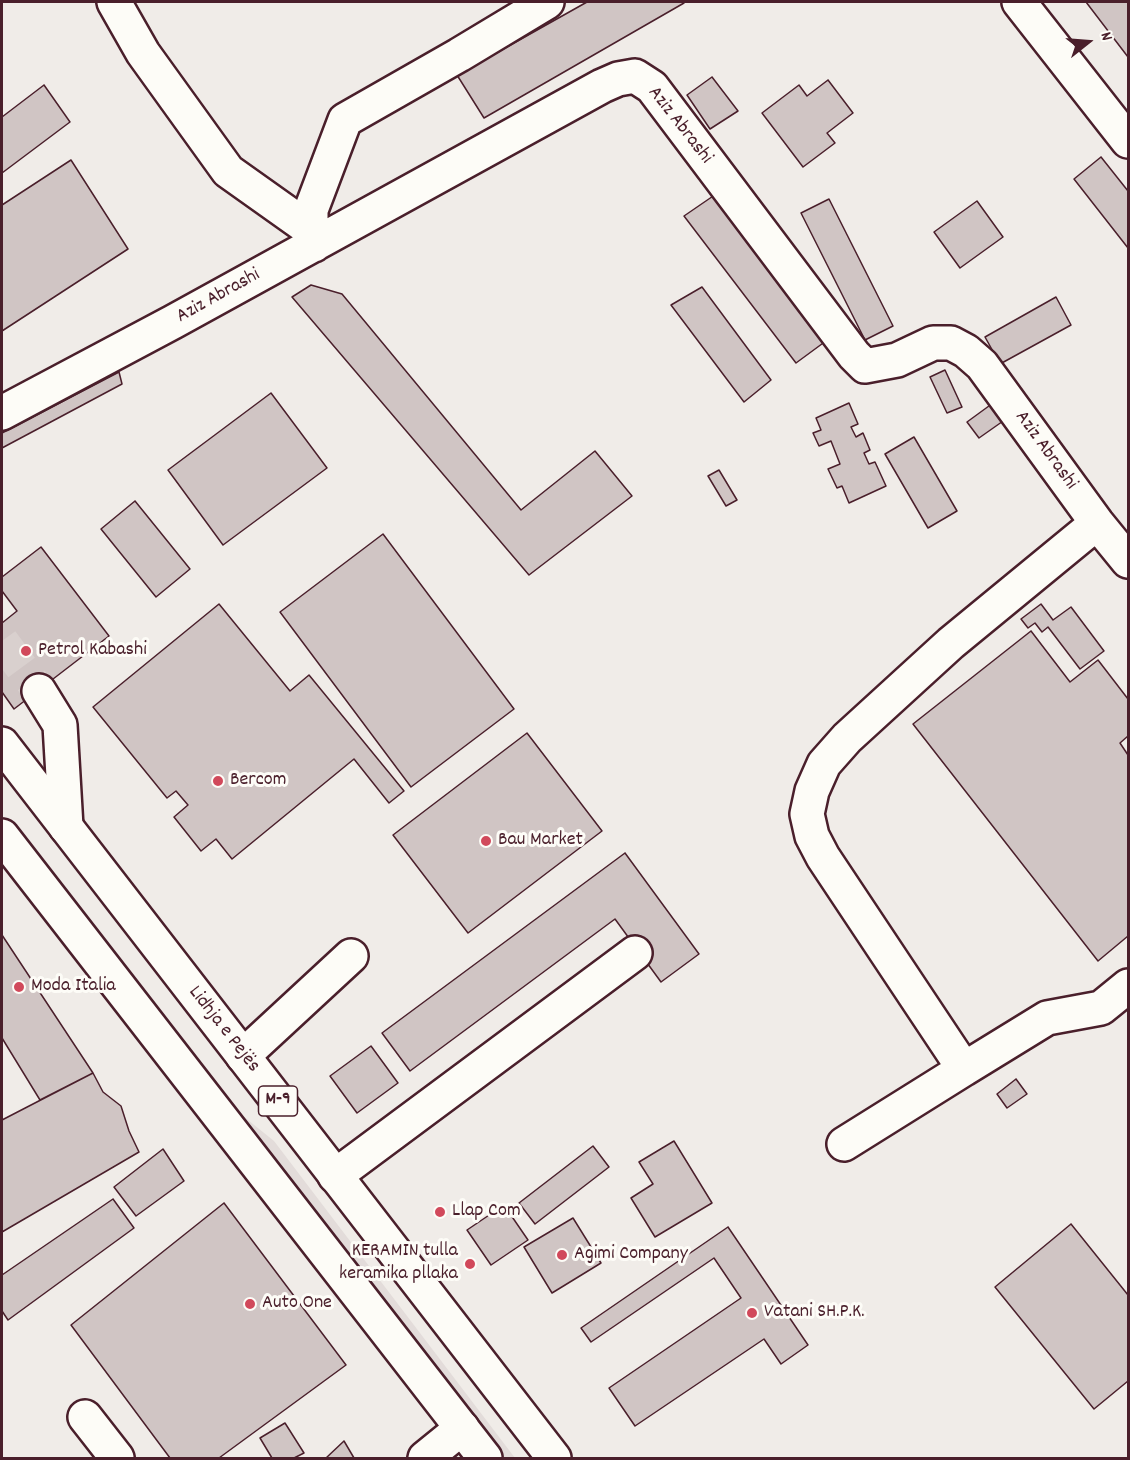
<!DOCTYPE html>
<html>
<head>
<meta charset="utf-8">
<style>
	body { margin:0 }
	#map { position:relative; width:1130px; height:1460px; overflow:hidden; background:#fdfcf7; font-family:Dekko,sans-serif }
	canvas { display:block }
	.frame { position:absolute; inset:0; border:3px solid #4a1f2b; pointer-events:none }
	.north { position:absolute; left:1058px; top:12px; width:60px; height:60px; -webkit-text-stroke:4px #fdfcf7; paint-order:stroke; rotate:73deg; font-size:16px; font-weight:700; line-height:24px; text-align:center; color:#4a1f2b }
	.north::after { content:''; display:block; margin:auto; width:21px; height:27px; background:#4a1f2b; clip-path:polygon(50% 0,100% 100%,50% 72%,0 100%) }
</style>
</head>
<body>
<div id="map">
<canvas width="1130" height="1460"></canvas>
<div class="frame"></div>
<div class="north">N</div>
</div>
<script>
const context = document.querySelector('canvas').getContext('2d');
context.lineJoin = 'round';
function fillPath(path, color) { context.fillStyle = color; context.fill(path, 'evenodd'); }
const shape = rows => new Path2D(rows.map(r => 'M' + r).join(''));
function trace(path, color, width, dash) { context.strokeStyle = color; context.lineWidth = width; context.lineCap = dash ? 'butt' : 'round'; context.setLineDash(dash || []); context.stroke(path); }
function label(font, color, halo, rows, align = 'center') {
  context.font = font + ' Dekko,sans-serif'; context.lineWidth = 6; context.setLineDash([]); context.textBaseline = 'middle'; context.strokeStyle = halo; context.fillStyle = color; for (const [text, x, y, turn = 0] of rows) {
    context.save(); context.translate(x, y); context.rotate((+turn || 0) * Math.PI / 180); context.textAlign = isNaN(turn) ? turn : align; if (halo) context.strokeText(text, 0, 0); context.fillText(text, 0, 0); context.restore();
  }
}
const built = shape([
	[2,2,1128,2,1128,1458,2,1458]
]);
const green = shape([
	[23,837,238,1112,274,1141,515,1458,499,1458]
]);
const building = shape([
	[587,2,683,2,684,3,484,118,457,75,587,2],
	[1086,2,1128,2,1128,57,1086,2],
	[712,77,738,111,710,129,687,95,712,77],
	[828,80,853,113,827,133,835,143,803,167,762,113,799,85,807,96,828,80],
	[44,85,70,122,2,173,2,117,44,85],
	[1101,157,1128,191,1128,248,1074,179,1101,157],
	[71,160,128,249,2,331,2,205,71,160],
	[719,192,830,338,796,363,684,216,719,192],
	[829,199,893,326,865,340,801,213,829,199],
	[977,201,1003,237,960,268,934,232,977,201],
	[311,285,342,294,521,510,595,451,632,496,529,575,292,297,311,285],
	[702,287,771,380,744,402,671,305,702,287],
	[1056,297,1071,325,1000,364,985,337,1056,297],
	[945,370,962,407,947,413,930,377,945,370],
	[119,372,122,384,2,448,2,433,119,372],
	[271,393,327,468,223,545,168,470,271,393],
	[849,403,858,424,851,427,856,437,863,433,870,450,864,453,869,464,875,462,886,486,849,503,842,486,837,488,828,469,840,464,831,441,819,446,813,433,821,430,816,418,849,403],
	[993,403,1006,419,979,438,967,422,993,403],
	[914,437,957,511,928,528,885,454,914,437],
	[719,470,737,500,726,506,708,476,719,470],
	[135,501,190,569,156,597,101,529,135,501],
	[383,534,514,709,411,787,280,612,383,534],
	[41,547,109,636,14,709,2,692,2,623,17,611,2,591,2,577,41,547],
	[219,604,290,691,309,675,404,791,389,803,354,759,232,859,216,839,201,851,174,817,188,805,176,791,167,798,93,707,219,604],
	[1041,604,1053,620,1071,607,1104,651,1080,669,1048,627,1042,632,1035,623,1028,628,1021,619,1041,604],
	[1031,631,1070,682,1098,660,1128,699,1128,736,1120,743,1128,755,1128,936,1098,961,913,724,1031,631],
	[527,733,602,831,468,933,393,835,527,733],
	[625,853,699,954,661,982,615,919,410,1071,382,1033,625,853],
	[2,935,93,1073,40,1100,2,1038,2,935],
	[371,1046,398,1083,357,1113,330,1076,371,1046],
	[93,1073,103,1092,121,1106,129,1131,139,1152,2,1232,2,1120,93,1073],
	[1016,1079,1027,1094,1007,1108,997,1094,1016,1079],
	[674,1141,712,1203,655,1237,631,1198,653,1184,639,1162,674,1141],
	[593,1146,609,1167,535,1224,519,1203,593,1146],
	[163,1149,184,1181,136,1216,114,1187,163,1149],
	[113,1199,134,1228,8,1320,2,1311,2,1275,113,1199],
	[224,1203,346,1365,219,1458,170,1458,71,1325,224,1203],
	[504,1205,528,1240,491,1265,467,1230,504,1205],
	[573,1218,601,1263,552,1293,524,1247,573,1218],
	[1071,1224,1128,1295,1128,1381,1094,1409,995,1287,1071,1224],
	[728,1227,808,1345,781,1364,764,1339,635,1426,609,1388,741,1298,714,1258,591,1342,581,1328,728,1227],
	[285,1423,304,1453,294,1458,272,1458,260,1438,285,1423],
	[344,1441,354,1458,326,1458,344,1441]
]);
const minorTunnel = shape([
	[2,641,39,691]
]);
const minor = shape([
	[114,2,143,53,228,171,311,230],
	[1019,2,1128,141],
	[314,245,311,230,311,210,345,120,459,55,547,2],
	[2,413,173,322,602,86,618,79,635,76,652,87,854,355,865,366,897,360,933,343,951,343,966,351,982,365,1097,523,1128,561],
	[1097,523,951,643,847,738,824,764,812,791,807,814,812,836,823,857,964,1069,1047,1018,1101,1008,1128,986],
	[39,691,60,725,66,827],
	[243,1056,351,956],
	[844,1144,964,1069],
	[335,1176,635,953],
	[85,1417,117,1458],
	[425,1458,462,1428]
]);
const highway = shape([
	[2,744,554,1458],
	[2,836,485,1458]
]);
const markers = [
	[26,651,6,"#d1495b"],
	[218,781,6,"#d1495b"],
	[486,841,6,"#d1495b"],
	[19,987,6,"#d1495b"],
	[440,1212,6,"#d1495b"],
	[562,1255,6,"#d1495b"],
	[470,1264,6,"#d1495b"],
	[250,1304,6,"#d1495b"],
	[752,1313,6,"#d1495b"]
];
const shields = [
	[278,1101,39]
];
const shieldNames = [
	["M-9",278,1101]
];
const streetNames = [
	["Aziz Abrashi",679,126,52],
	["Aziz Abrashi",219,297,-29],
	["Aziz Abrashi",1045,451,54],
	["Lidhja e Pejës",223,1030,52]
];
const poiNames = [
	["Petrol Kabashi",38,651],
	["Bercom",230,781],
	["Bau Market",498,841],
	["Moda Italia",31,987],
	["Llap Com",452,1212],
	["KERAMIN tulla",458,1252,"right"],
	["keramika pllaka",458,1275,"right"],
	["Agimi Company",574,1255],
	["Auto One",262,1304],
	["Vatani SH.P.K.",764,1313]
];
fillPath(built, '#f0ece8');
fillPath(green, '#e3dcda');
fillPath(building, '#d0c5c4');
trace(building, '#4a1f2b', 1.5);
trace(minorTunnel, '#d9d0ce', 33, [33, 16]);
trace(minor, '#4a1f2b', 38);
trace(highway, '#4a1f2b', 38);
trace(minor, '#fdfcf7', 33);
trace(highway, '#fdfcf7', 33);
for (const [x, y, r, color] of markers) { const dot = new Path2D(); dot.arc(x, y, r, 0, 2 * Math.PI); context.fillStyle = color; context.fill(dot); trace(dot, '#fdfcf7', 2); }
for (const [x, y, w] of shields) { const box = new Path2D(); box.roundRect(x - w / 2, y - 15, w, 30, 4.5); context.fillStyle = '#fdfcf7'; context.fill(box); trace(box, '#4a1f2b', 1.5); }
label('bold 18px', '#4a1f2b', null, shieldNames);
label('20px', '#4a1f2b', '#fdfcf7', streetNames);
label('20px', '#4a1f2b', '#fdfcf7', poiNames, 'left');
</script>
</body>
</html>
